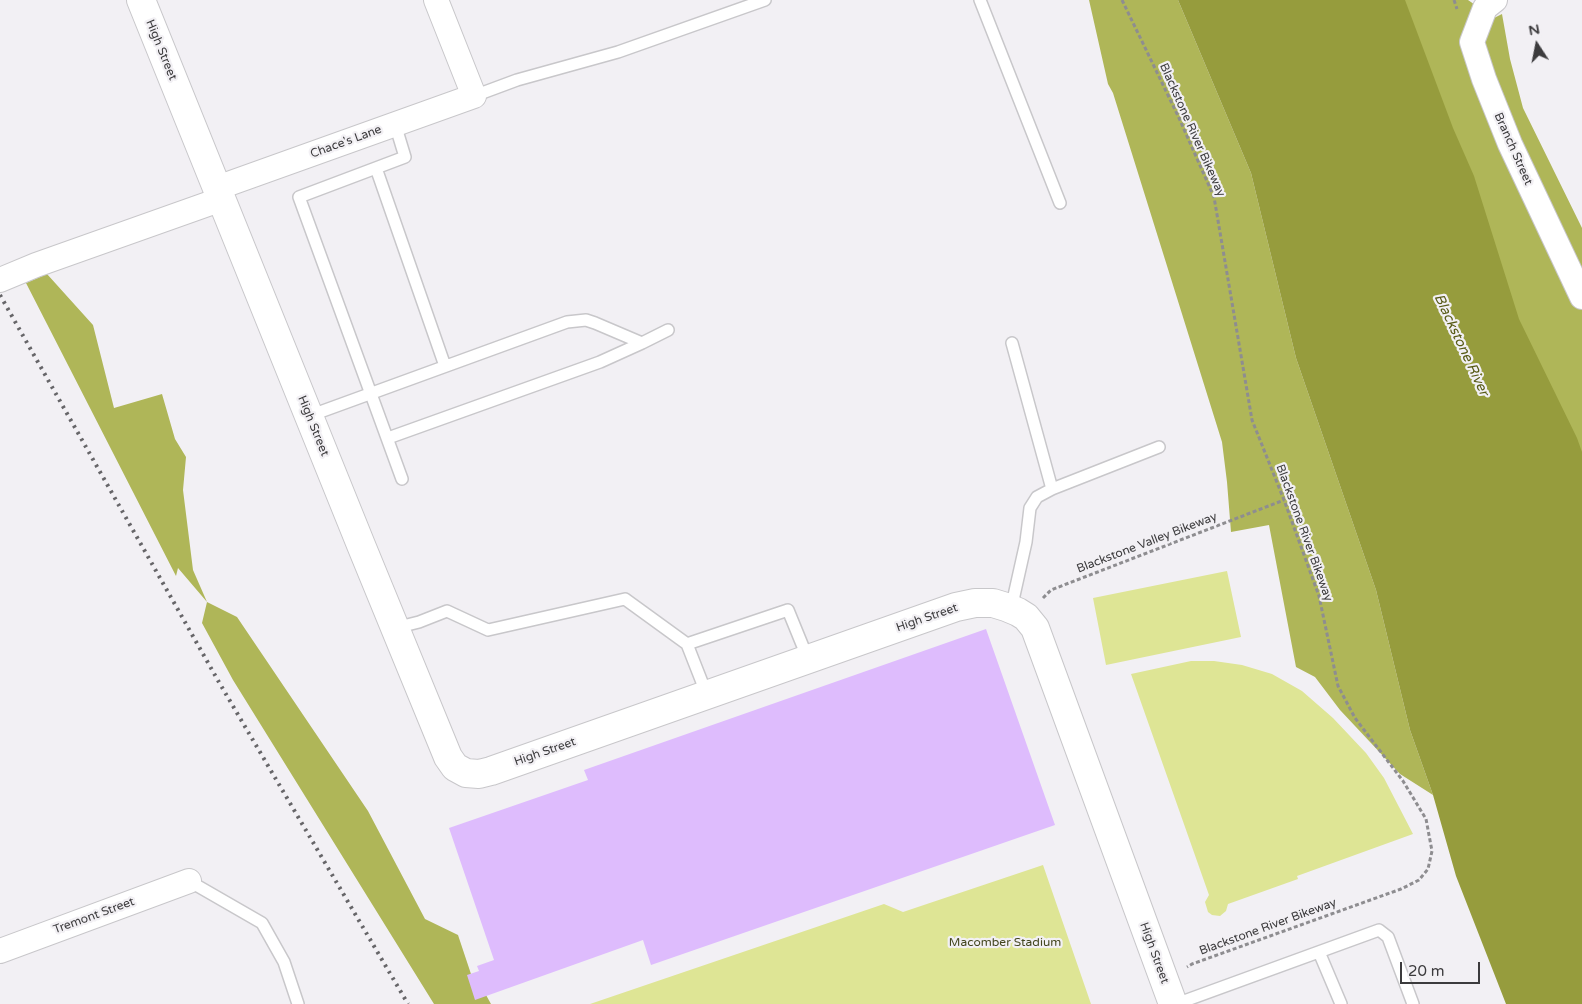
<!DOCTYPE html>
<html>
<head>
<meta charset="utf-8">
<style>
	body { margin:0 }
	#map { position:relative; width:1582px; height:1004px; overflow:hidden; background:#f2f0f4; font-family:"Varela Round",sans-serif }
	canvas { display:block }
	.north { position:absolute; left:1512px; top:20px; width:50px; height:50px; -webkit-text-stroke:4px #f2f0f4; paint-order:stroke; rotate:349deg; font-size:14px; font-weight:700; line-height:20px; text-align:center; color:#3c3b3d }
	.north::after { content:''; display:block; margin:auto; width:18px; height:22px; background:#3c3b3d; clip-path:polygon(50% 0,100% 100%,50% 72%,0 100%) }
	.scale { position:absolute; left:1400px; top:962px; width:80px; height:22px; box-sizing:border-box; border:2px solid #3c3b3d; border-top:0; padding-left:6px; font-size:15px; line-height:18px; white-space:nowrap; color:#3c3b3d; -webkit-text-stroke:4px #f2f0f4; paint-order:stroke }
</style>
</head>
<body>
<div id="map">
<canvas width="1582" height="1004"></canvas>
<div class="north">N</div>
<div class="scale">20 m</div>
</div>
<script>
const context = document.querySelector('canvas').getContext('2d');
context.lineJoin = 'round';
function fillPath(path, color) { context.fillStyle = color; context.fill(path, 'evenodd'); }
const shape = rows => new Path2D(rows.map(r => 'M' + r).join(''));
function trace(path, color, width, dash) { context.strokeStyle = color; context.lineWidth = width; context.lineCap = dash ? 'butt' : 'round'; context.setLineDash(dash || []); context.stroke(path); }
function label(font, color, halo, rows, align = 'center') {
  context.font = font + ' "Varela Round",sans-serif'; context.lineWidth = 4.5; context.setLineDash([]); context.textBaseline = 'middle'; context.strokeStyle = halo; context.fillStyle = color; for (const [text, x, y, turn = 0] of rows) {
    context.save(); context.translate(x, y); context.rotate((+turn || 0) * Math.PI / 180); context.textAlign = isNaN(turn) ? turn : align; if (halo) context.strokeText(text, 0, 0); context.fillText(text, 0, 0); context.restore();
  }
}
const green = shape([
	[1227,571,1241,637,1106,665,1093,598],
	[1191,661,1214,661,1242,665,1272,674,1302,691,1333,718,1366,753,1384,778,1413,834,1297,876,1298,879,1228,904,1226,911,1220,916,1212,915,1208,912,1205,902,1209,895,1131,674],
	[1043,865,1091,1004,590,1004,884,904,903,912]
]);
const forest = shape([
	[1089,0,1178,0,1251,173,1296,358,1376,590,1410,730,1433,795,1400,774,1340,710,1315,677,1296,667,1269,525,1231,532,1227,482,1222,442,1113,93,1108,84],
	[1385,0,1468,0,1494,18,1502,14,1510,59,1523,108,1582,228,1582,519],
	[47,274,93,325,114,408,162,394,175,439,186,457,183,490,193,570,207,602,237,617,368,811,425,919,458,935,477,992,486,995,491,1004,434,1004,233,680,202,623,207,602,178,568,176,576,26,283]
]);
const water = shape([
	[1178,0,1405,0,1453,128,1474,176,1519,319,1577,438,1582,452,1582,1004,1506,1004,1456,876,1433,795,1410,730,1376,590,1296,358,1251,173]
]);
const building = shape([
	[986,629,1055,825,651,965,643,940,475,1000,467,975,479,971,477,966,494,960,449,828,588,780,584,770]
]);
const path = shape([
	[1122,0,1179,118,1214,197,1252,420,1284,500,1319,596,1338,686,1355,718,1403,781,1426,819,1432,851,1428,869,1419,880,1401,889,1192,964,1187,967],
	[1454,0,1457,9],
	[1043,598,1051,590,1284,500]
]);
const service = shape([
	[980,0,1060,203],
	[474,96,517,80,618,52,765,0],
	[395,124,405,157,299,197,402,479],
	[376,168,445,366],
	[1012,343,1052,489],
	[309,416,567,322,586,320,595,323,642,343],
	[388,438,600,362,642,343,668,330],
	[1011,609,1026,542,1030,508,1037,497,1052,489,1159,447],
	[395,628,419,622,447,611,488,630,625,599,687,644,707,695],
	[687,644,788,610,808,659],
	[189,881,262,923,284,962,298,1004],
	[1319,952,1341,1004],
	[1176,1004,1379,930,1388,937,1413,1004]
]);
const minor = shape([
	[1495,0,1485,8,1472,42,1484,79,1510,144,1582,297],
	[217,188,474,96,436,0],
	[0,280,36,265,222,199],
	[0,951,189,881]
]);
const tertiary = shape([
	[141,0,361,545,448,757,455,767,466,773,479,774,491,771,956,607,975,603,993,603,1006,607,1018,612,1026,617,1035,628,1173,1004]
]);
const rail = shape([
	[0,295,220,684,408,1004]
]);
const streetNames = [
	["High Street",161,50,68],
	["Blackstone River Bikeway",1192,130,66],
	["Chace's Lane",346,142,-20],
	["Branch Street",1513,149,66],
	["High Street",313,426,68],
	["Blackstone River Bikeway",1304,533,70],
	["Blackstone Valley Bikeway",1147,543,-21],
	["High Street",927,618,-19],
	["High Street",545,752,-19],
	["Tremont Street",94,916,-20],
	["Blackstone River Bikeway",1268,927,-20],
	["High Street",1154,953,70]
];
const parkNames = [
	["Macomber Stadium",1005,943]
];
const waterNames = [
	["Blackstone River",1461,345,65]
];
fillPath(green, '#dee595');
fillPath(forest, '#afb658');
fillPath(water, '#969c3d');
fillPath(building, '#debcfd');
trace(service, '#c8c7ca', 14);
trace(minor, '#c8c7ca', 26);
trace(tertiary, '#c8c7ca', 30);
trace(path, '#8e8d90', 3, [4, 2.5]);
trace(service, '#fff', 11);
trace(minor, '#fff', 24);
trace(tertiary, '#fff', 28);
trace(rail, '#666568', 4, [2.5, 5]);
label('12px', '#3c3b3d', '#f2f0f4', streetNames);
label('12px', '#43461f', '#f2f0f4', parkNames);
label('italic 14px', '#585b17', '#f2f0f4', waterNames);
</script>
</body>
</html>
